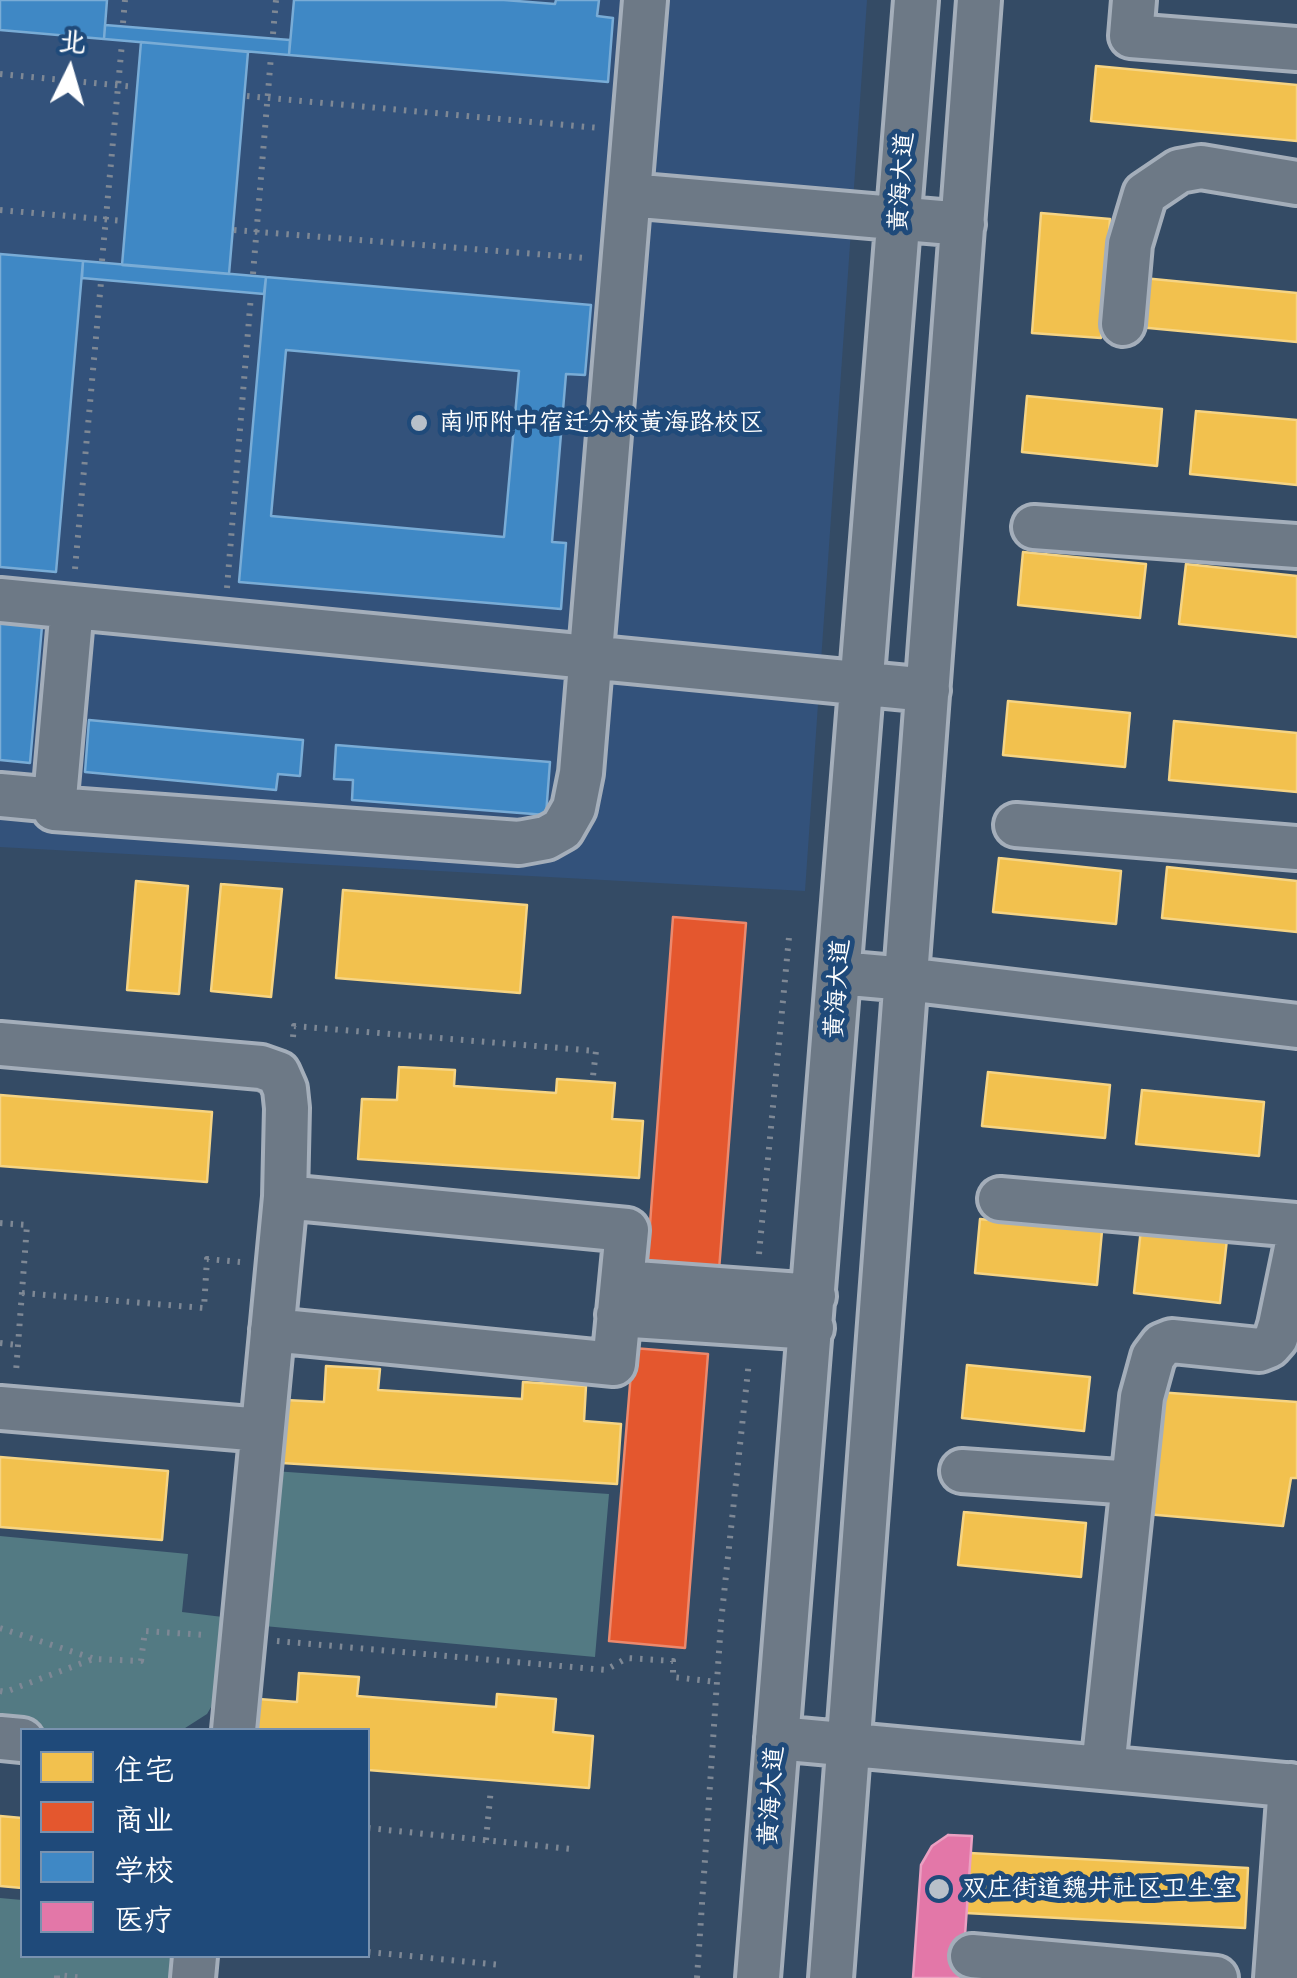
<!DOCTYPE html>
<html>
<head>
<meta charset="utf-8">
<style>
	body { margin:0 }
	#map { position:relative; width:1297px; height:1978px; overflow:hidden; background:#344b65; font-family:"Playpen Sans","LXGW WenKai TC",sans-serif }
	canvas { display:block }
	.legend { position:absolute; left:20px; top:1728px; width:350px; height:230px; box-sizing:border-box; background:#1f4a7a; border:2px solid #7992af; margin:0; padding:12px 18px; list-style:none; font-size:30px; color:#fff }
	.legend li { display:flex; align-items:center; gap:20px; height:50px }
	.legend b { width:50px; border:2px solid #7992af }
	.north { position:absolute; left:20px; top:20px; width:100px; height:100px; -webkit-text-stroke:8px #1f4a7a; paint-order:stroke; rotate:5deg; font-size:28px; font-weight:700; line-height:40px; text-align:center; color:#fff }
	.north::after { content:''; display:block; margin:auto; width:35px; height:45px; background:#fff; clip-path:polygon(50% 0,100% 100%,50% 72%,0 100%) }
</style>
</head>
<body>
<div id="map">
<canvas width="1297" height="1978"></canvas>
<ul class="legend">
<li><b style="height:28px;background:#f2c14e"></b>住宅</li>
<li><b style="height:28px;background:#e4572e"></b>商业</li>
<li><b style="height:28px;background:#3f88c5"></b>学校</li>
<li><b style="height:28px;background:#e377a8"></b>医疗</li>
</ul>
<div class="north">北</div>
</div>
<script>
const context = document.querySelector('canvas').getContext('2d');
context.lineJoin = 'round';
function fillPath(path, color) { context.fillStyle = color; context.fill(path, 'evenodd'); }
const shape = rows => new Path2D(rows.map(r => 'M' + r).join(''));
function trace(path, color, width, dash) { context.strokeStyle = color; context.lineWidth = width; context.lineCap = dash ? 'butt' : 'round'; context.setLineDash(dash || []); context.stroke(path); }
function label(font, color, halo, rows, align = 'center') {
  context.font = font + ' "Playpen Sans","LXGW WenKai TC",sans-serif'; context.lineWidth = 10; context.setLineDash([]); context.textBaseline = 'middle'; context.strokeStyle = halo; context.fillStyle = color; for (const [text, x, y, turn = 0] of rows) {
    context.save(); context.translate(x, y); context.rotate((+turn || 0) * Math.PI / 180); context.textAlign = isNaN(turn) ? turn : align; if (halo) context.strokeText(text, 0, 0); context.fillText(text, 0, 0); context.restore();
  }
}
const built = shape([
	[0,0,867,0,805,891,0,847]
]);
const green = shape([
	[273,1471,609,1494,595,1657,264,1626],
	[0,1536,188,1554,182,1612,231,1618,224,1685,207,1714,182,1730,0,1732],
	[0,1898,22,1900,22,1956,180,1956,178,1978,0,1978]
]);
const homes = shape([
	[1096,66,1297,85,1297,141,1091,121,1096,66],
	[1041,213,1110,219,1101,338,1032,333,1041,213],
	[1143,278,1297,293,1297,342,1138,327,1143,278],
	[1027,396,1162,409,1157,466,1022,452,1027,396],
	[1196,411,1297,420,1297,485,1190,474,1196,411],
	[1023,552,1146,564,1140,618,1018,605,1023,552],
	[1186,564,1297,576,1297,637,1179,624,1186,564],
	[1008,701,1130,713,1125,767,1003,755,1008,701],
	[1174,721,1297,733,1297,792,1169,780,1174,721],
	[999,858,1121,871,1116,924,993,912,999,858],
	[1167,867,1297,881,1297,932,1162,918,1167,867],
	[136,881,188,886,179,994,127,990,136,881],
	[221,884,282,889,271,997,211,991,221,884],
	[343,890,527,905,520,993,336,978,343,890],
	[399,1067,455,1070,454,1086,556,1093,557,1079,615,1083,612,1119,643,1121,639,1178,358,1159,362,1099,397,1100,399,1067],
	[988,1072,1110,1085,1105,1138,982,1126,988,1072],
	[1142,1090,1264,1102,1259,1156,1136,1144,1142,1090],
	[0,1095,212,1112,207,1182,0,1166,0,1095],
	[980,1219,1102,1231,1097,1285,975,1273,980,1219],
	[1141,1229,1227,1239,1220,1303,1134,1293,1141,1229],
	[967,1365,1090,1377,1084,1431,962,1418,967,1365],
	[326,1366,380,1369,378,1390,522,1399,523,1382,586,1386,584,1421,621,1424,617,1484,282,1463,286,1400,324,1402,326,1366],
	[1157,1392,1297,1402,1297,1478,1291,1478,1283,1526,1146,1514,1157,1392],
	[0,1457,168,1471,162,1540,0,1527,0,1457],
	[964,1512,1086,1523,1081,1577,958,1565,964,1512],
	[299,1673,359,1677,357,1696,496,1707,497,1694,556,1699,553,1732,593,1736,589,1788,368,1770,368,1730,257,1730,259,1699,297,1702,299,1673],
	[0,1816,22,1818,22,1888,0,1886,0,1816],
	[951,1852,1248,1868,1245,1928,947,1912,951,1852]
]);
const shops = shape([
	[673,917,746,923,719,1270,647,1264,673,917],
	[633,1348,708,1354,685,1648,609,1641,633,1348]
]);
const schools = shape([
	[0,0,107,0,104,39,0,30,0,0],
	[294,0,504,0,555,4,556,0,599,0,597,16,613,18,608,82,289,55,294,0],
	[105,25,290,40,289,55,104,39,105,25],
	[141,42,248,52,229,274,122,265,141,42],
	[0,254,83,261,56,572,0,567,0,254],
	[83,261,266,277,264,294,82,278,83,261],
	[266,277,591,305,585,375,566,374,552,542,566,543,561,609,239,582,266,277],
	[286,350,519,371,504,537,271,516,286,350],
	[0,622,42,626,30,763,0,760,0,622],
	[89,720,303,740,300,776,278,774,276,790,85,772,89,720],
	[336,745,550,762,546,815,352,800,353,780,334,779,336,745]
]);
const health = shape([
	[948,1835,972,1836,962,1978,913,1978,921,1865,932,1846,948,1835]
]);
const path = shape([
	[123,23,125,0],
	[273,34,276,0],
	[0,74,135,87],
	[247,96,599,128],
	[0,210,123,221],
	[234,230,586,258],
	[102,261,122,43],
	[253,274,271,56],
	[75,569,101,282],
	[227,588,251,295],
	[293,1037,294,1026,596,1051,593,1076],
	[0,1223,27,1225,16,1372],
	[759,1254,789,937],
	[22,1293,204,1308,207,1259,240,1262],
	[0,1343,18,1345],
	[0,1628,92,1658],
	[277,1641,606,1670,627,1658,673,1661,673,1677,717,1682],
	[0,1691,5,1692,93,1659,141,1661,145,1631,205,1635],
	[368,1828,571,1849],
	[486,1840,491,1788],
	[368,1952,501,1965],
	[57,1978,57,1975,84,1978],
	[697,1978,721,1622,749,1361]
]);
const minor = shape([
	[1134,0,1131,36,1297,49],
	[629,195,963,224],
	[1123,324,1130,244,1145,194,1179,171,1201,167,1297,183],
	[1034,527,1297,546],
	[0,600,928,690],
	[72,607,54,809,519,843,546,838,562,829,574,808,581,773,645,0],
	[0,795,55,800],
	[1016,825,1297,848],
	[839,973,906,979,1297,1026],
	[0,1044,261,1067,278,1073,285,1089,287,1108,285,1197,234,1730],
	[1000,1199,1297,1225],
	[622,1282,814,1296],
	[618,1315,812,1328],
	[272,1330,614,1364,627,1230,285,1197],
	[0,1408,262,1430],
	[962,1471,1133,1483],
	[0,1738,22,1740],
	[777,1738,1297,1786],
	[1103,1768,1142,1397,1153,1357,1162,1345,1172,1341,1259,1350,1269,1346,1276,1338,1280,1325,1297,1243],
	[972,1956,1216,1978],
	[193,1978,195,1956],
	[758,1978,916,0],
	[831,1978,979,0],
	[1276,1978,1290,1785]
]);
const markers = [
	[419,423,10,"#b8c0c9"],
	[939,1889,12,"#b8c0c9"]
];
const streetNames = [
	["黄海大道",902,182,-86],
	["黄海大道",838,989,-86],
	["黄海大道",772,1796,-86]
];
const poiNames = [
	["南师附中宿迁分校黄海路校区",439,423],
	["双庄街道魏井社区卫生室",962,1889]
];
fillPath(built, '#33527b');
fillPath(green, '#537a83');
fillPath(homes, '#f2c14e');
trace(homes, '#f6d483', 2.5);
fillPath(shops, '#e4572e');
trace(shops, '#ec896d', 2.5);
fillPath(schools, '#3f88c5');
trace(schools, '#79acd6', 2.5);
fillPath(health, '#e377a8');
trace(health, '#eba0c2', 2.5);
trace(minor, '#a4aeba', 50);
trace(path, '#7e8895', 6, [2.5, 8]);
trace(minor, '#6d7986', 42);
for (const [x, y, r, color] of markers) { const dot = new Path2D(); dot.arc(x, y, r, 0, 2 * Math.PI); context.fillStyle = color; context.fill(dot); trace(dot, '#1f4a7a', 4); }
label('25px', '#fff', '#1f4a7a', streetNames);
label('25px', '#fff', '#1f4a7a', poiNames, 'left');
</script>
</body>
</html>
